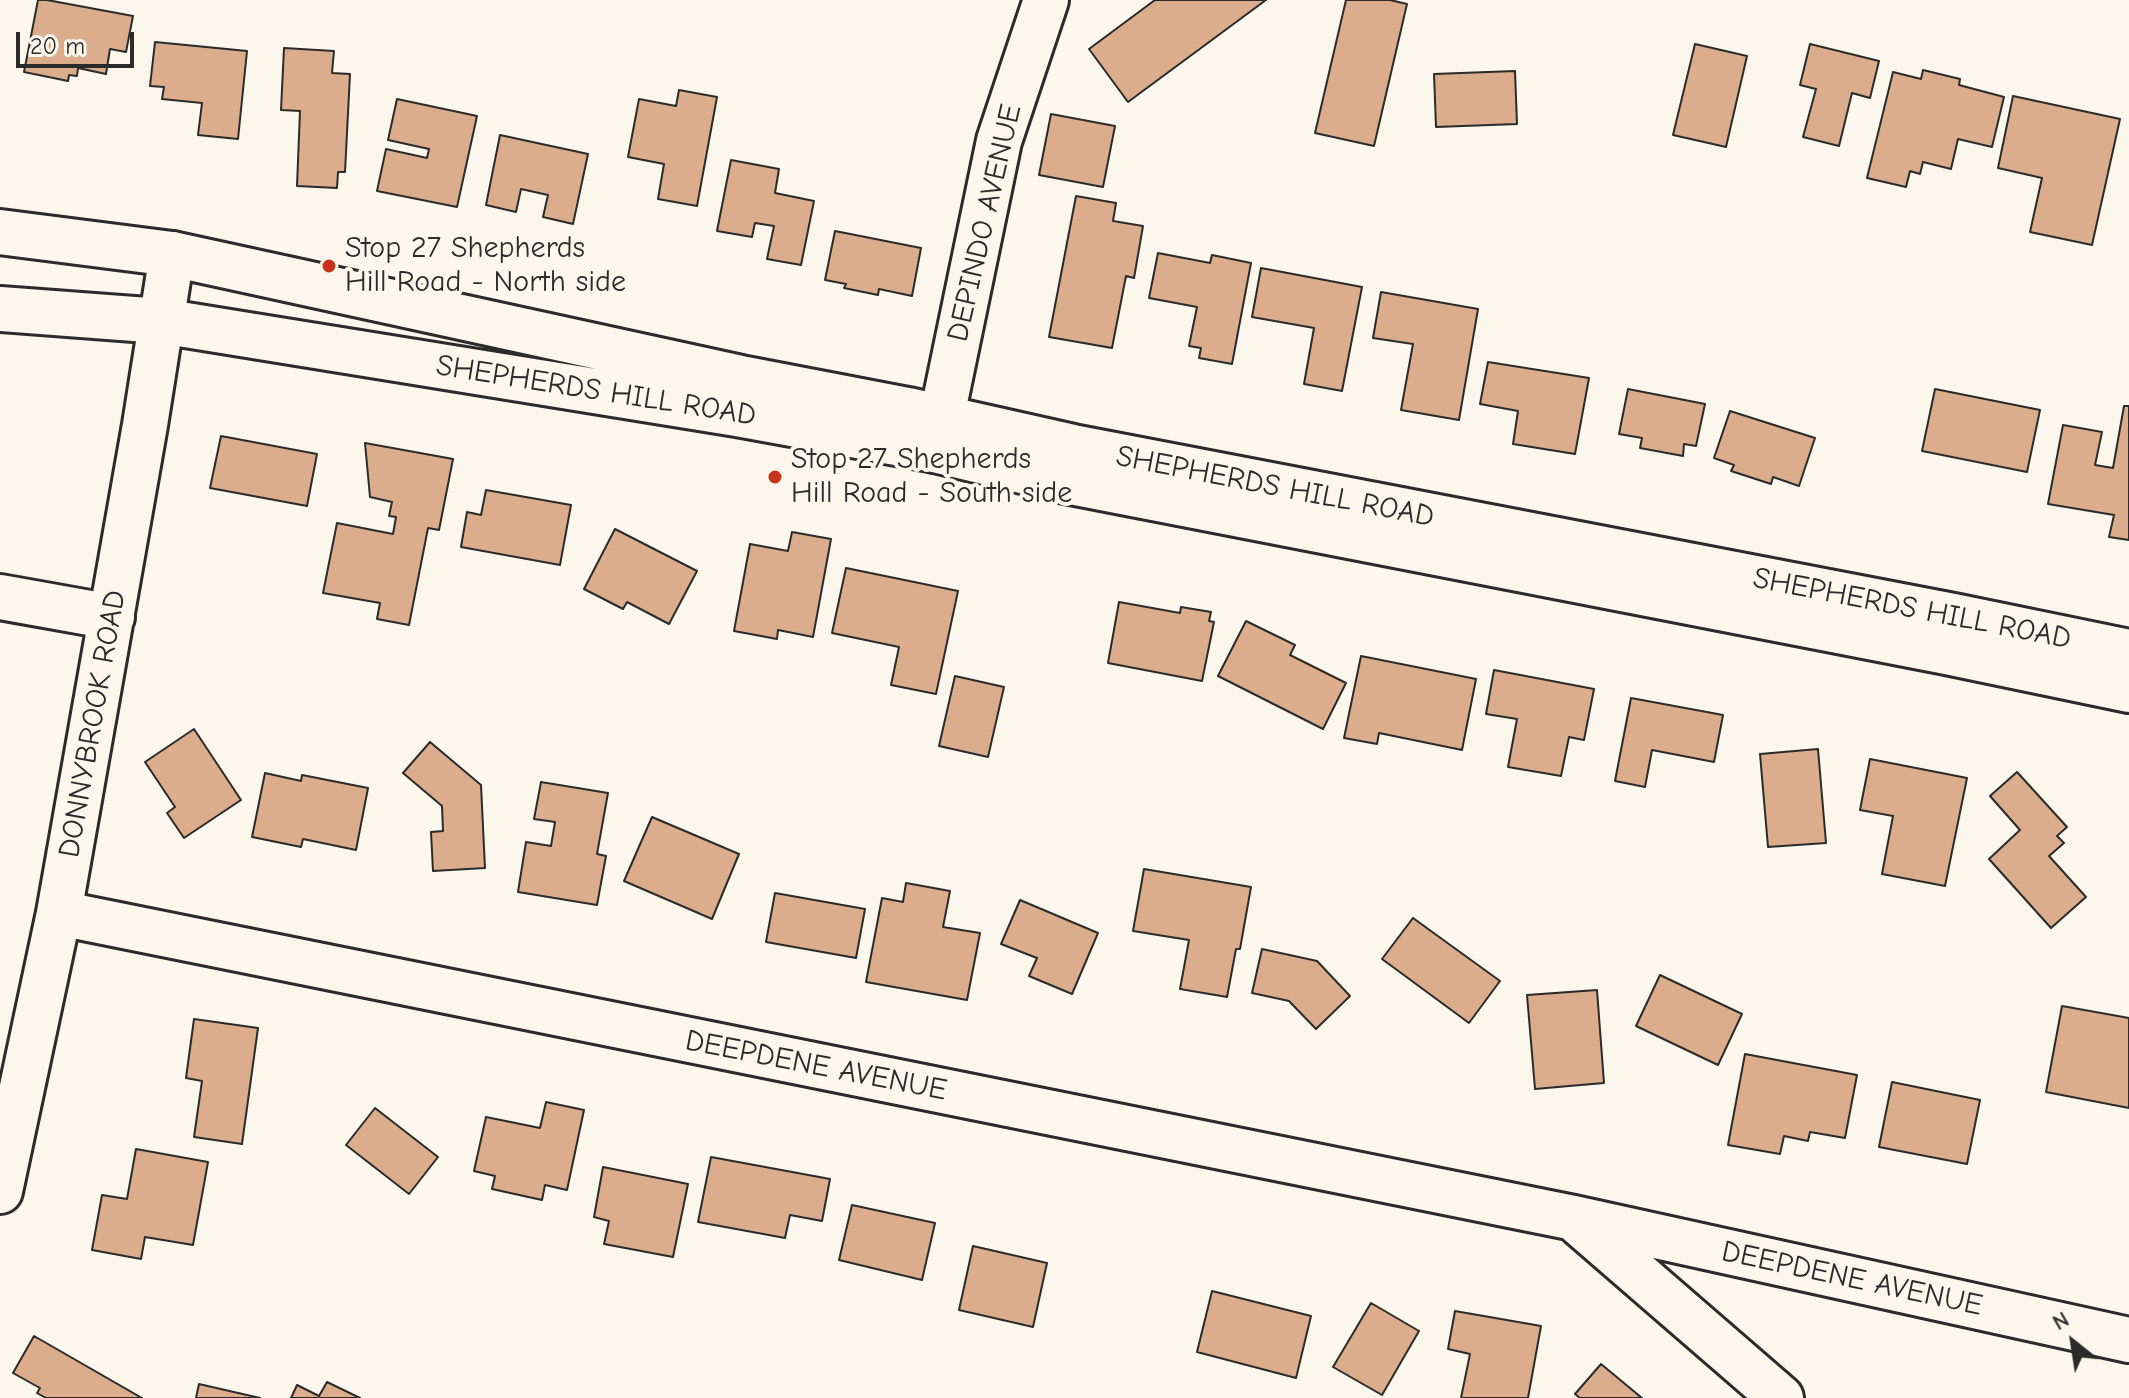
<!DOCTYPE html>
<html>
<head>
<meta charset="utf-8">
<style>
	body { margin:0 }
	#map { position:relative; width:2129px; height:1398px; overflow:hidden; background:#fbf7ec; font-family:"Comic Neue",sans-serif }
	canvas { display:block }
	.north { position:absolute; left:2033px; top:1302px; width:80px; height:80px; -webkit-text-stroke:6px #fbf7ec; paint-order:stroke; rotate:330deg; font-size:22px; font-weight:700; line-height:32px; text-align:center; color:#2b2b2b }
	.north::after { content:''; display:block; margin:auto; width:28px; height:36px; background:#2b2b2b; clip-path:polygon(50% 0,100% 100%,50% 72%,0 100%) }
	.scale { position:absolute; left:16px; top:32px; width:118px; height:36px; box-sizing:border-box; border:4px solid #2b2b2b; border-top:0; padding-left:10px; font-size:24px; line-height:28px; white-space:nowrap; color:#2b2b2b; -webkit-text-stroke:6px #fbf7ec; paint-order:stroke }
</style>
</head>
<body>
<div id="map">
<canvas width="2129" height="1398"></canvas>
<div class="north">N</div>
<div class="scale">20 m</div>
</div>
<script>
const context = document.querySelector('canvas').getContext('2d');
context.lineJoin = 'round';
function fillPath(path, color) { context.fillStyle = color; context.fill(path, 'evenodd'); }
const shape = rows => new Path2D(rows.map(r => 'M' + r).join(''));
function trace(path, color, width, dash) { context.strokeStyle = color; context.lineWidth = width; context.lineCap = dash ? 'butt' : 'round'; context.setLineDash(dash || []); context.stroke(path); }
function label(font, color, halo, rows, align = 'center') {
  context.font = font + ' "Comic Neue",sans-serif'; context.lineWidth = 8; context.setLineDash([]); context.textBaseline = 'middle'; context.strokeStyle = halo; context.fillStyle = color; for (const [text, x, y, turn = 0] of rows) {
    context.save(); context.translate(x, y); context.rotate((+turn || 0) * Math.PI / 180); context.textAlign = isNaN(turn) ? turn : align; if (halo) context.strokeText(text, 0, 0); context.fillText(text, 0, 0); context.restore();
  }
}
const building = shape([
	[38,0,47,0,133,16,126,52,110,49,106,74,78,68,77,76,69,75,68,81,24,72,38,0],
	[1155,0,1266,0,1128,102,1089,49,1155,0],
	[1346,0,1390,0,1407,4,1374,146,1315,133,1346,0],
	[155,42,247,51,238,139,198,135,202,103,162,99,164,87,150,86,155,42],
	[1695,44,1747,56,1726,147,1673,135,1695,44],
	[1810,44,1879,61,1870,98,1852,93,1839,146,1803,137,1816,89,1800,85,1810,44],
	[284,48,334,51,332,73,350,74,345,172,338,172,337,188,297,186,300,111,281,110,284,48],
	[1923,70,1960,79,1959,85,2004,97,1992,147,1958,139,1951,169,1923,162,1920,174,1910,171,1906,187,1867,178,1893,72,1921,79,1923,70],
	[1515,71,1517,124,1436,127,1434,74,1515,71],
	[679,90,717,97,697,206,658,199,664,164,628,157,639,99,676,106,679,90],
	[2013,96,2120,119,2092,245,2030,232,2042,178,1998,168,2013,96],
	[397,99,477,116,457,207,377,191,386,149,427,158,429,149,388,140,397,99],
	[1051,114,1115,126,1103,187,1039,175,1051,114],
	[500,135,588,154,573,224,543,217,548,195,521,189,516,212,486,205,500,135],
	[731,160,779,169,775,193,814,201,801,265,767,259,774,226,755,223,752,237,717,231,731,160],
	[1076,196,1116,203,1113,221,1143,226,1134,278,1126,276,1112,348,1049,337,1076,196],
	[835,231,921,248,912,296,879,289,878,295,844,288,846,284,825,280,835,231],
	[1158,253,1210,263,1212,255,1251,263,1232,364,1199,358,1201,348,1189,346,1197,307,1149,298,1158,253],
	[1261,268,1362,287,1342,391,1304,384,1314,328,1252,317,1261,268],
	[1381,292,1478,309,1459,420,1401,410,1413,344,1373,338,1381,292],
	[1488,362,1589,378,1575,454,1513,444,1518,411,1480,404,1488,362],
	[1628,389,1705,404,1696,446,1684,444,1683,456,1640,448,1642,438,1619,434,1628,389],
	[1935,389,2040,410,2027,472,1922,451,1935,389],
	[2124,406,2129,406,2129,540,2109,537,2114,515,2048,504,2063,425,2102,432,2095,465,2113,468,2124,406],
	[1730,411,1815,438,1799,486,1773,477,1771,484,1731,471,1734,465,1714,458,1730,411],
	[221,436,317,454,307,506,210,488,221,436],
	[365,443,453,459,439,530,428,528,409,625,377,619,380,603,323,593,337,523,393,534,396,517,389,516,392,502,370,497,365,443],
	[486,490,571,505,560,565,461,547,467,512,481,515,486,490],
	[615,529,697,571,669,624,627,602,623,609,584,589,615,529],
	[792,532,831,539,813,637,778,630,777,639,734,631,750,544,788,551,792,532],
	[846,568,958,591,936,694,891,685,899,647,832,633,846,568],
	[1119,602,1180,613,1181,607,1211,612,1209,621,1214,622,1202,681,1108,663,1119,602],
	[1246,621,1295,645,1290,655,1346,683,1323,729,1218,676,1246,621],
	[1361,656,1476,679,1462,750,1379,733,1377,744,1344,738,1361,656],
	[1494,670,1594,689,1584,740,1569,737,1561,776,1508,767,1517,719,1486,714,1494,670],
	[955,676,1004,687,988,757,939,746,955,676],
	[1631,698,1723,715,1714,762,1652,750,1645,787,1615,781,1631,698],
	[194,729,241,800,184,838,167,813,175,807,145,762,194,729],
	[430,742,481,785,485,868,433,871,431,832,443,831,442,806,403,773,430,742],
	[1818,749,1826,843,1768,847,1760,754,1818,749],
	[1870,759,1967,778,1945,886,1882,874,1893,816,1860,810,1870,759],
	[2017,772,2067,827,2057,836,2064,843,2049,856,2086,897,2051,928,1989,859,2020,830,1990,796,2017,772],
	[265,773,301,781,302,775,368,788,356,850,303,839,301,847,252,837,265,773],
	[541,782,608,793,597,854,606,856,597,905,518,892,526,842,551,846,555,822,534,819,541,782],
	[652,817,739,854,712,919,624,881,652,817],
	[1144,869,1251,887,1240,949,1236,949,1227,997,1180,989,1189,940,1133,931,1144,869],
	[906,883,950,891,943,927,980,933,967,1000,866,982,882,898,903,902,906,883],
	[775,893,865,909,856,958,766,942,775,893],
	[1020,900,1098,933,1072,994,1029,976,1037,958,1001,944,1020,900],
	[1413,918,1500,981,1469,1023,1382,959,1413,918],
	[1262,949,1317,961,1350,996,1316,1029,1289,1001,1252,993,1262,949],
	[1660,975,1742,1014,1718,1065,1636,1026,1660,975],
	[1597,990,1604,1083,1535,1089,1527,995,1597,990],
	[2062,1006,2129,1018,2129,1108,2046,1092,2062,1006],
	[194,1019,258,1028,242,1144,194,1137,202,1081,186,1078,194,1019],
	[1745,1054,1857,1075,1845,1138,1810,1132,1808,1141,1784,1136,1780,1154,1728,1145,1745,1054],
	[1892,1082,1980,1100,1967,1164,1879,1147,1892,1082],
	[546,1102,584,1110,567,1190,545,1185,542,1200,492,1189,495,1176,474,1171,486,1117,540,1128,546,1102],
	[375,1108,438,1157,409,1194,346,1145,375,1108],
	[136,1149,208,1162,193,1245,145,1237,141,1259,92,1250,102,1195,127,1199,136,1149],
	[711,1157,830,1179,822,1221,790,1215,785,1238,698,1222,711,1157],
	[603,1167,688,1184,673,1257,604,1244,609,1221,594,1217,603,1167],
	[852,1205,935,1223,922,1280,839,1260,852,1205],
	[973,1246,1047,1263,1033,1327,959,1310,973,1246],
	[1212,1291,1311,1316,1296,1378,1197,1352,1212,1291],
	[1371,1303,1419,1331,1382,1395,1333,1367,1371,1303],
	[1455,1311,1541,1326,1528,1398,1461,1398,1470,1354,1448,1349,1455,1311],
	[34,1336,142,1398,46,1398,37,1393,40,1388,13,1373,34,1336],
	[1601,1364,1642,1398,1580,1398,1575,1394,1601,1364],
	[327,1382,360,1398,291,1398,297,1385,319,1396,327,1382],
	[199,1384,260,1398,196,1398,199,1384]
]);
const minor = shape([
	[935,450,999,141,1046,0],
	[0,597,112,617],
	[59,913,1574,1218,2129,1340],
	[0,1191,59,913,145,425,172,254],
	[1579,1223,1781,1398]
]);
const major = shape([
	[0,232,172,254,741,378,908,410,1073,447,1954,616,2129,652],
	[0,309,161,321,737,414,935,450,1060,480,1946,652,2129,690]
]);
const markers = [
	[329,266,8,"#c8321e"],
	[775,477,8,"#c8321e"]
];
const streetNames = [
	["DEPINDO AVENUE",985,223,-77],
	["SHEPHERDS HILL ROAD",596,391,9],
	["SHEPHERDS HILL ROAD",1275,487,11],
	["SHEPHERDS HILL ROAD",1912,609,11],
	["DONNYBROOK ROAD",93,724,-80],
	["DEEPDENE AVENUE",816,1066,11],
	["DEEPDENE AVENUE",1852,1279,12]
];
const poiNames = [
	["Stop 27 Shepherds",345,249],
	["Hill Road - North side",345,283],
	["Stop 27 Shepherds",791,460],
	["Hill Road - South side",791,494]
];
fillPath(building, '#dbad8d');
trace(building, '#2b2b2b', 2);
trace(minor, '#2b2b2b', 50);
trace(major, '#2b2b2b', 50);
trace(minor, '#fbf7ec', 44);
trace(major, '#fbf7ec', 44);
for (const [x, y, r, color] of markers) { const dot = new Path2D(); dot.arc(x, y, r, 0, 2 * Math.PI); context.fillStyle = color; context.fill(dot); trace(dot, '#fbf7ec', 3); }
label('30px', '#2b2b2b', '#fbf7ec', streetNames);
label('30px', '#2b2b2b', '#fbf7ec', poiNames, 'left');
</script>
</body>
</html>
